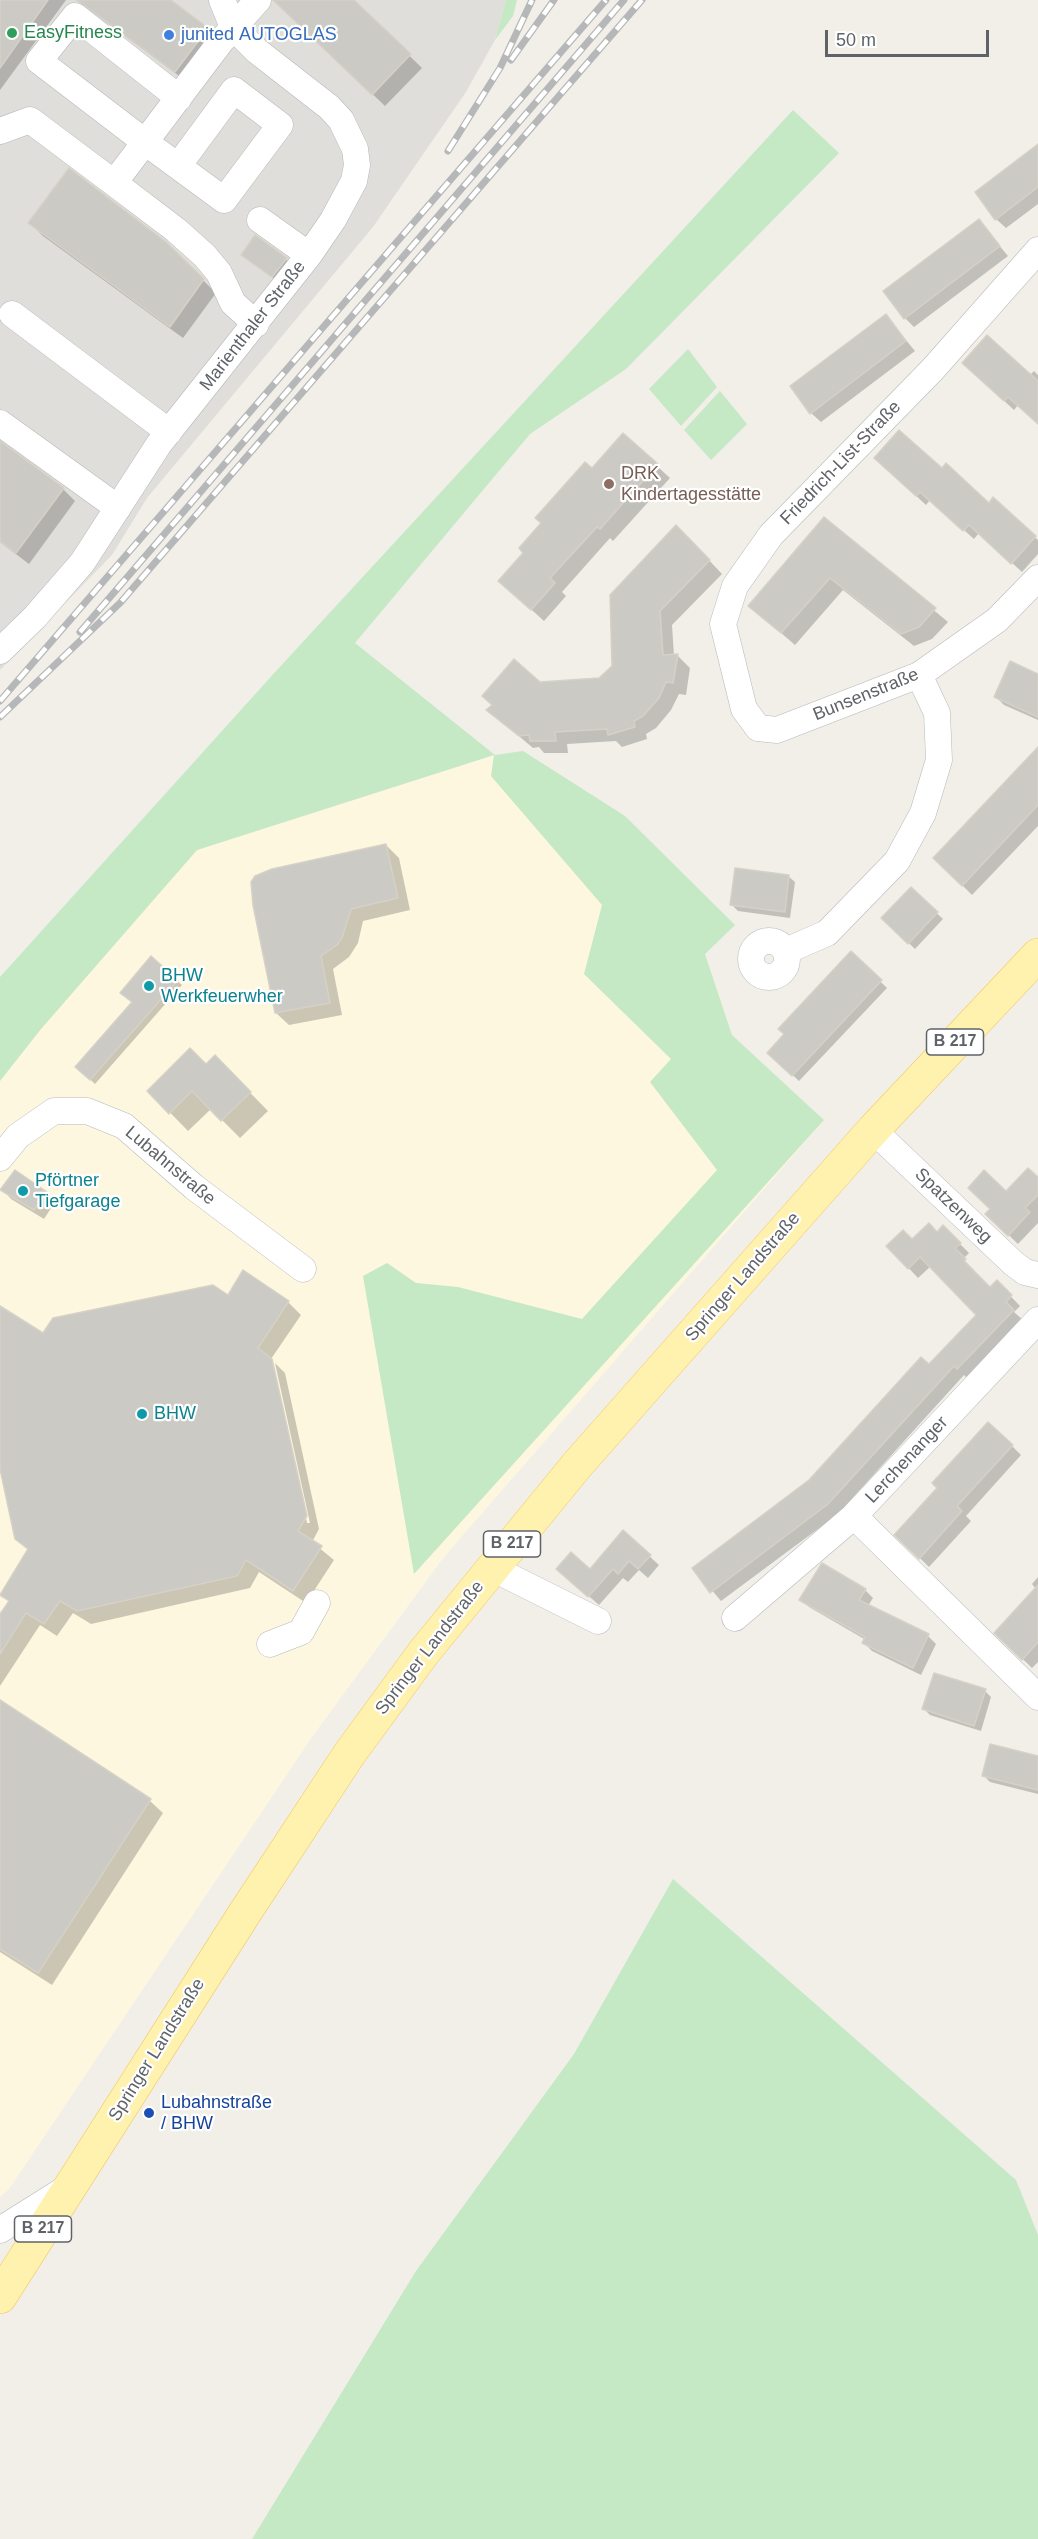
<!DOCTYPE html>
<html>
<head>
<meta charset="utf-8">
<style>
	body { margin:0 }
	#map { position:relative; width:1038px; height:2539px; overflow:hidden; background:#f1efe8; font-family:Arial,sans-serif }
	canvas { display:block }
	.scale { position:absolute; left:825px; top:30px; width:164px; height:27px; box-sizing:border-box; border:3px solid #5f6368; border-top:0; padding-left:8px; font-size:18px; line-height:21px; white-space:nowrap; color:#5f6368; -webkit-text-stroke:4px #fff; paint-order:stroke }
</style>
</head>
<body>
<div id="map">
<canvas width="1038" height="2539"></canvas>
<div class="scale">50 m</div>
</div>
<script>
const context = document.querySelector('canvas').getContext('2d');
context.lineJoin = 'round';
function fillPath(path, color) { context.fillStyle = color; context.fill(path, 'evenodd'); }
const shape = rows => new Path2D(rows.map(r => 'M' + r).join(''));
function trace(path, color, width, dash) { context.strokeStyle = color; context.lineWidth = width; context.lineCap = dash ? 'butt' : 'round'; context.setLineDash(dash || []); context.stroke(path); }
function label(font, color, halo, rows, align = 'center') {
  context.font = font + ' Arial,sans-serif'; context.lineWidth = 4.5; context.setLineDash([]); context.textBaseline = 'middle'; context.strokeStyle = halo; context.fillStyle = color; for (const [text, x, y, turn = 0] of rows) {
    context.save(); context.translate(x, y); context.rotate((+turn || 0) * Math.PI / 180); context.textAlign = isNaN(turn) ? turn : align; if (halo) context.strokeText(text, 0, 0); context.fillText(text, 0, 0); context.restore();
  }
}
const commercial = shape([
	[495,755,705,954,732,1035,824,1120,444,1557,312,1737,9,2189,0,2197,0,1081,41,1029,197,850]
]);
const industrial = shape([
	[0,0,506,0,495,40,466,92,373,227,147,498,112,555,0,670]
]);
const green = shape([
	[506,0,517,0,513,16,495,40],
	[793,110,839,153,626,369,530,434,355,643,495,755,523,751,625,816,735,925,705,954,732,1035,824,1120,414,1574,363,1276,387,1263,416,1283,458,1287,582,1319,717,1170,650,1082,671,1059,584,974,602,905,491,776,494,755,197,850,41,1029,0,1081,0,977,277,670],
	[688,349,717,387,681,426,649,389],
	[720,391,747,424,711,460,684,430],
	[673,1879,1016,2180,1038,2235,1038,2539,252,2539,416,2271,574,2054]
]);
const shadow = shape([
	[0,0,66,0,0,90],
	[76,0,169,0,218,39,186,81],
	[285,0,352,0,422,68,385,106,293,18],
	[1038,146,1038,204,1006,228,996,219],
	[979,221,1008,256,914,327,905,318],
	[30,223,165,243,216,293,183,338,43,236],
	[255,237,293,265,279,282,249,261],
	[886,316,915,351,821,422,811,413],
	[1034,371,1038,375,1038,423,1018,405,1014,410,973,372,1030,375],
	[623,435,670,478,613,541,610,538,562,592,566,596,544,621,513,593,525,553,543,523],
	[0,443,63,489,75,501,29,564,0,542],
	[885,467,942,470,989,505,994,500,1038,540,1038,554,1022,572,979,533,974,539,930,500,926,505],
	[824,519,948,622,932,639,914,646,843,590,795,645,750,606],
	[689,539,722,574,672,625,674,656,677,655,690,668,686,695,679,694,671,710,656,728,646,734,647,739,622,747,616,741,567,744,568,753,544,753,539,747,533,748,488,710,539,683,599,680,614,667],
	[1038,675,1038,720,1004,705,996,697],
	[1038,758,1038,826,972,895,935,858],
	[386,845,399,858,410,910,363,921,358,943,349,957,333,969,342,1015,289,1025,276,1013],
	[788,876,795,882,790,918,738,911,732,905],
	[911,889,943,919,915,949,883,918],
	[851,953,887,988,799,1081,769,1053],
	[177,981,182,985,95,1084,77,1067],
	[215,1057,268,1111,240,1138,211,1109,188,1131,149,1091,206,1066],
	[1038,1179,1038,1223,1018,1244,987,1214,1006,1193],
	[2,1189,46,1193,55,1202,44,1219,11,1199],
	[943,1227,969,1253,963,1259,974,1270,972,1272,990,1289,997,1282,1020,1306,1014,1312,1023,1320,967,1378,964,1375,838,1514,721,1601,694,1569,810,1481,929,1366,978,1315,931,1266,918,1278,888,1246,937,1234],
	[243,1272,289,1303,301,1315,271,1359,307,1523,310,1523,275,1363,285,1373,319,1529,312,1542,334,1560,306,1603,259,1572,250,1588,91,1624,73,1613,57,1636,40,1625,0,1686,0,1617,10,1602,2,1594,29,1550,16,1538,0,1462,0,1308,43,1335,229,1297],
	[1012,1446,1021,1455,966,1516,971,1521,929,1567,896,1535],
	[623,1532,659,1565,648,1578,639,1570,628,1582,623,1578,599,1605,568,1578,590,1571],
	[1038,1577,1038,1662,1032,1668,996,1633,1036,1589,1032,1584],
	[865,1590,873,1598,868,1606,928,1636,936,1644,921,1675,872,1651,864,1643,866,1640,809,1607,801,1599],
	[985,1691,991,1697,981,1731,930,1715,924,1709],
	[0,1702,150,1801,163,1813,52,1985,0,1952],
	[1038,1757,1038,1794,990,1782,983,1775]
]);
const building = shape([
	[0,0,48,0,0,68,0,0],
	[77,0,171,0,208,28,175,72,77,0],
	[273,0,354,0,411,54,372,95,273,0],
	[1038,144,1038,187,995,220,975,192,1038,144],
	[69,168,166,242,204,279,170,327,28,223,69,168],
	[979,219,1000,246,904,319,883,291,979,219],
	[255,235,287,258,272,277,241,255,255,235],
	[886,314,906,341,810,414,790,386,886,314],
	[987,335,1038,381,1038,424,1008,397,1004,401,962,363,987,335],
	[899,430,942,468,946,463,989,503,993,497,1036,536,1011,564,969,525,963,531,920,492,916,496,874,458,899,430],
	[623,433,658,464,600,529,597,527,550,578,555,583,531,610,498,581,523,553,519,548,541,523,535,518,585,462,592,468,623,433],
	[0,441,64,488,16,553,0,541,0,441],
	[824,517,936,608,919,627,901,634,830,578,781,633,748,606,824,517],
	[676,525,710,560,660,611,663,655,678,654,673,683,666,682,659,698,643,716,634,721,635,727,608,735,607,729,555,732,556,741,530,741,529,735,519,736,486,710,492,705,482,696,514,659,540,682,599,678,612,666,610,595,676,525],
	[1010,661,1038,674,1038,717,994,697,1010,661],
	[1038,747,1038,805,962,886,933,858,1038,747],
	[386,844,398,898,351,909,342,938,337,945,321,956,330,1003,275,1013,253,905,251,882,255,876,272,869,386,844],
	[735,868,789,875,785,912,730,905,735,868],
	[911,887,938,912,908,944,881,918,911,887],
	[851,951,882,980,792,1076,767,1053,784,1034,778,1029,851,951],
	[151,956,178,980,90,1080,75,1067,132,1002,120,993,151,956],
	[190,1048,206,1064,215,1055,251,1092,221,1121,192,1091,169,1114,147,1091,190,1048],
	[1028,1168,1038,1177,1038,1195,1025,1208,1030,1212,1008,1236,985,1214,990,1209,968,1188,984,1170,1006,1191,1028,1168],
	[15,1170,47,1192,34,1210,0,1190,15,1170],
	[929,1223,937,1232,943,1225,961,1243,955,1248,966,1259,964,1261,990,1287,997,1280,1012,1295,1006,1302,1014,1310,957,1369,954,1366,828,1504,710,1593,692,1568,809,1480,921,1357,929,1364,976,1315,920,1257,908,1269,886,1246,903,1230,912,1239,929,1223],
	[243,1270,289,1301,258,1348,272,1359,307,1516,298,1531,322,1546,293,1591,246,1560,237,1576,77,1611,60,1601,44,1624,26,1613,0,1654,0,1614,9,1601,0,1595,28,1549,15,1539,0,1469,0,1306,43,1333,53,1318,213,1285,228,1295,243,1270],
	[988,1422,1013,1445,957,1506,962,1511,919,1559,894,1535,937,1488,932,1483,988,1422],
	[623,1530,651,1555,638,1569,629,1561,618,1574,613,1569,588,1597,556,1569,571,1552,590,1569,623,1530],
	[822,1563,866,1589,859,1600,929,1634,913,1668,862,1643,865,1637,799,1600,822,1563],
	[1038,1585,1038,1642,1022,1660,994,1633,1038,1585],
	[934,1673,986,1689,974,1726,922,1709,934,1673],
	[0,1700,151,1799,38,1973,0,1949,0,1700],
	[990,1744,1038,1756,1038,1790,982,1776,990,1744]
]);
const minor = shape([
	[0,131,30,120,114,183,176,230,205,256,219,273,233,303,256,324],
	[178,166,234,90,280,125,224,200,145,142,39,61,75,16,179,98],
	[114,183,222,40,258,0],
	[260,220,309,255],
	[1038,250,933,369,771,535,735,586,723,624,744,709,758,728,777,730,919,675,997,620,1038,578],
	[12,314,169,432],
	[0,423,118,508],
	[0,651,35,617,82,563,159,444,309,255,333,220,354,181,357,165,355,149,341,120,329,107,257,51,233,27,222,0],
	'751 959a18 18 0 1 1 36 0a18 18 0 1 1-36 0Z',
	[786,951,827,933,897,861,923,813,939,760,937,713,919,675],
	[873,1130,1013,1263,1025,1272,1038,1275],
	[0,1158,18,1136,54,1111,87,1111,124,1126,194,1187,303,1269],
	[1038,1320,854,1516,1038,1697],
	[492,1568,598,1621],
	[735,1618,854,1516],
	[270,1644,301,1632,317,1603],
	[0,2230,67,2188]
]);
const major = shape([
	[0,2297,246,1911,350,1753,424,1652,577,1465,873,1130,1038,955]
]);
const rail = shape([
	[511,60,554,0],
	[448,151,500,68,532,0],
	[80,632,624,0],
	[0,701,606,0],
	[0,717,120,603,642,0]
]);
const markers = [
	[12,33,6,"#2e9e5b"],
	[169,35,6,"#3f7fe0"],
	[609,484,6,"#8d6e63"],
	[149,986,6,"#0f9aa8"],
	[23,1191,6,"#0f9aa8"],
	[142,1414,6,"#0f9aa8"],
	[149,2113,6,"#1a4fb4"]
];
const shields = [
	[955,1042,57],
	[512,1544,57],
	[43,2229,57]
];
const shieldNames = [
	["B 217",955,1042],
	["B 217",512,1544],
	["B 217",43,2229]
];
const leisureNames = [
	["EasyFitness",24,33]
];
const shopNames = [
	["junited AUTOGLAS",181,35]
];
const streetNames = [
	["Marienthaler Straße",253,326,-52],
	["Friedrich-List-Straße",841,463,-46],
	["Bunsenstraße",866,695,-22],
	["Lubahnstraße",170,1166,40],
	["Spatzenweg",953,1206,44],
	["Springer Landstraße",743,1277,-49],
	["Lerchenanger",907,1460,-47],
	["Springer Landstraße",430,1648,-52],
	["Springer Landstraße",157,2050,-58]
];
const educationNames = [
	["DRK",621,474],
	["Kindertagesstätte",621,495]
];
const cultureNames = [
	["BHW",161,976],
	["Werkfeuerwher",161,997],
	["Pförtner",35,1181],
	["Tiefgarage",35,1202],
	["BHW",154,1414]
];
const transitNames = [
	["Lubahnstraße",161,2103],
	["/ BHW",161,2124]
];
fillPath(commercial, '#fef7e0');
fillPath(industrial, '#e0deda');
fillPath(green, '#c5e8c5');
fillPath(shadow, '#0003');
fillPath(building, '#cccac5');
trace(building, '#d6d1c6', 1.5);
trace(minor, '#b5b8bc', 27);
trace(major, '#f2c960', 34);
trace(minor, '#fff', 26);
trace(major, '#fff2af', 33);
trace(rail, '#b6b7b8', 7);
trace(rail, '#fff', 4.5, [14]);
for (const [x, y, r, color] of markers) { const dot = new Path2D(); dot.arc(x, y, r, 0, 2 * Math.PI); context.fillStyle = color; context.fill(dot); trace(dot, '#fff', 2); }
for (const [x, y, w] of shields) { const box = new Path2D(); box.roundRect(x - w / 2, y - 13, w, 26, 4.5); context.fillStyle = '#fff'; context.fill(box); trace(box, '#5f6368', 1.5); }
label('bold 16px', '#5f6368', null, shieldNames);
label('18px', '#27864d', '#fff', leisureNames, 'left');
label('18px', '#366cbe', '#fff', shopNames, 'left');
label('18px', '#5f6368', '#fff', streetNames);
label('18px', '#785e54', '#fff', educationNames, 'left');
label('18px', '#0d838f', '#fff', cultureNames, 'left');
label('18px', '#164399', '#fff', transitNames, 'left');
</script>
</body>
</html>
